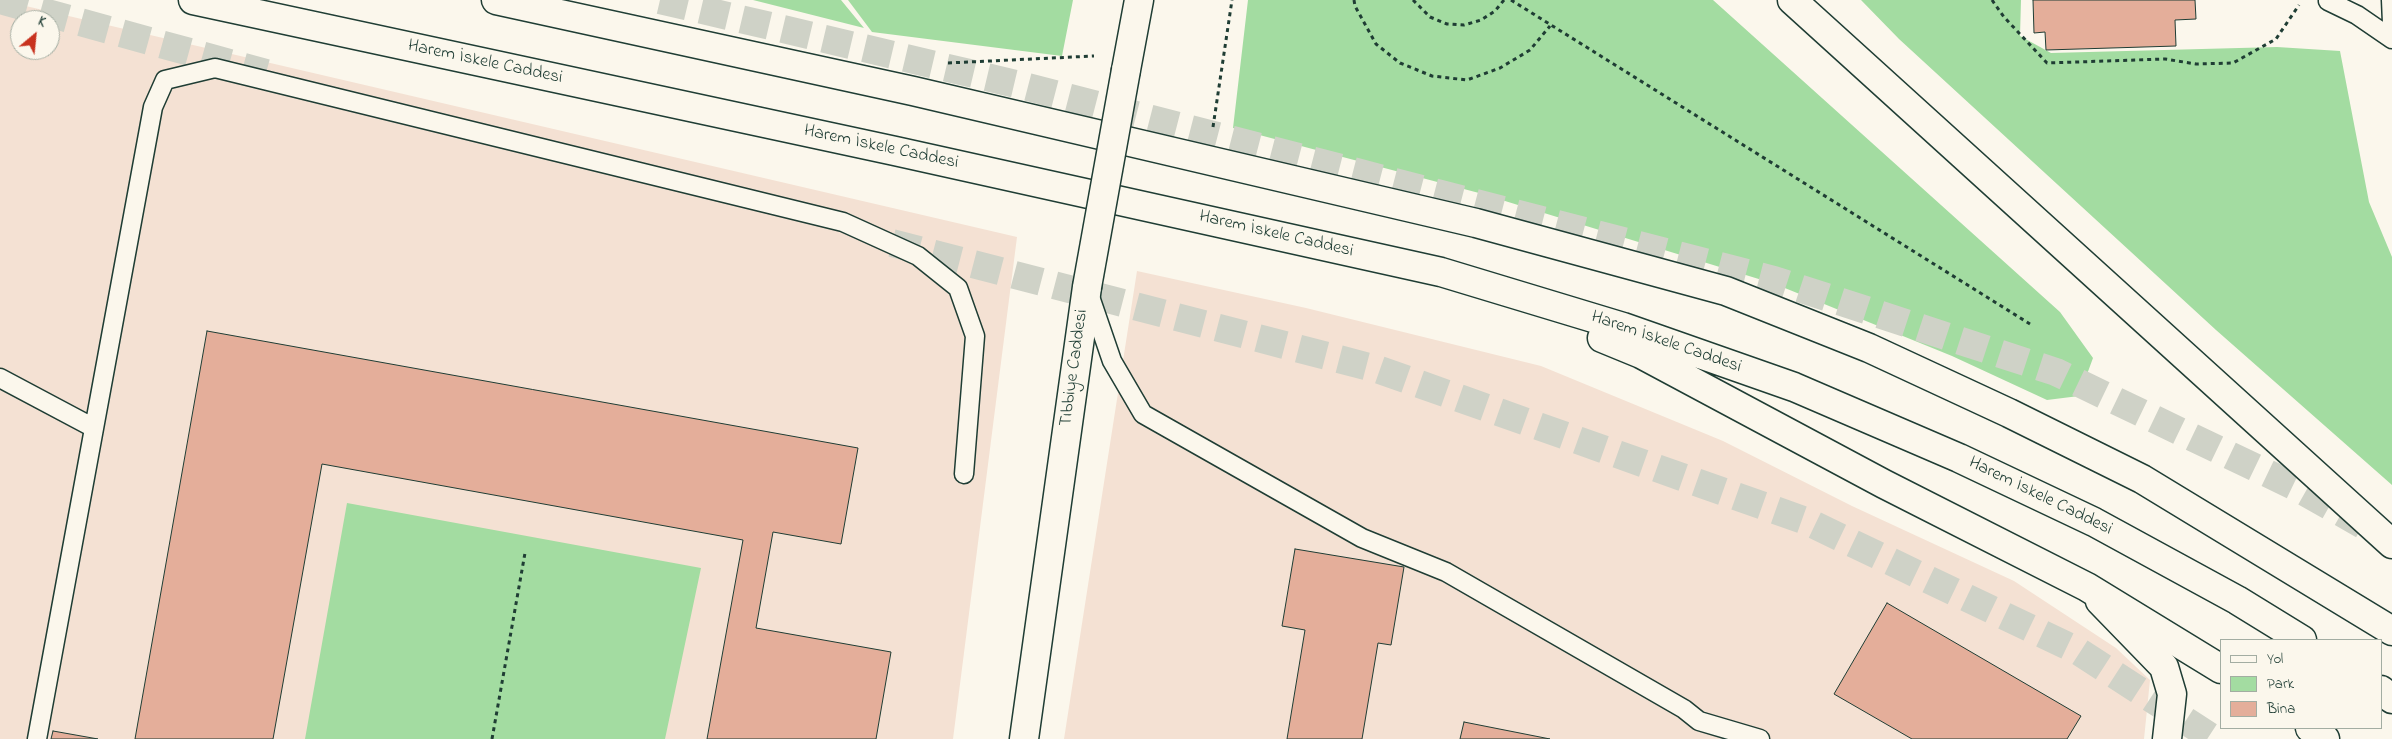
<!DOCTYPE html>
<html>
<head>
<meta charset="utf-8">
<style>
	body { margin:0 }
	#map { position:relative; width:2392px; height:739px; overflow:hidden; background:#fbf7ec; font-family:"Indie Flower",sans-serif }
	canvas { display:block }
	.legend { position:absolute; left:2220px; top:639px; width:162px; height:90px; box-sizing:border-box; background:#fbf7ec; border:1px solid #a3ada2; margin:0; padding:6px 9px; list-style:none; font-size:15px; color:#1f3d34 }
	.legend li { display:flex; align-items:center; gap:10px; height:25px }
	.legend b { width:25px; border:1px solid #a3ada2 }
	.north { position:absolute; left:10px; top:10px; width:50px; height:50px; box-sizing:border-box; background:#fbf7ec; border:1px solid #a3ada2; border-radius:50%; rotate:28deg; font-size:14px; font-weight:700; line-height:20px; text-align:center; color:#1f3d34 }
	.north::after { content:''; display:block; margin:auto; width:18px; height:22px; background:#c8321e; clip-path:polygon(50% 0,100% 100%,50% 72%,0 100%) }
</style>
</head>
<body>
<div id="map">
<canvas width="2392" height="739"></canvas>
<ul class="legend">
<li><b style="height:6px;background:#fbf7ec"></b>Yol</li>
<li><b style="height:14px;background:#a3dca1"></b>Park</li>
<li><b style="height:14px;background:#e4ae9a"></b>Bina</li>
</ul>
<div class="north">K</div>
</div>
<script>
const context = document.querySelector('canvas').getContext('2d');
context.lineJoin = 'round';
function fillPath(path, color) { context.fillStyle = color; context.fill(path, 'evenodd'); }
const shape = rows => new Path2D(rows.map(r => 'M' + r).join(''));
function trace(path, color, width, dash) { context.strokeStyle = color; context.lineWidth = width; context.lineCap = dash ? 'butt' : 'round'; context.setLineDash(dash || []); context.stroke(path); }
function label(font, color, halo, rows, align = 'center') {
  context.font = font + ' "Indie Flower",sans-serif'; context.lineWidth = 4; context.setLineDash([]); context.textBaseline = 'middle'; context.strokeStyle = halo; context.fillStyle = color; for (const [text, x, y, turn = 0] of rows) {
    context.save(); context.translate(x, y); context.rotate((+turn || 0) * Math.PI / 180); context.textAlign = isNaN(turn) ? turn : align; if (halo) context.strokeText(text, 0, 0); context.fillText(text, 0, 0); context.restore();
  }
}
const built = shape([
	[0,0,1017,237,953,739,0,739],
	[20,20,50,20,50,50,20,50],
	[1137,271,1306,308,1541,366,1723,441,1852,506,2014,581,2116,648,2150,680,2144,739,1064,739]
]);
const green = shape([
	[753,0,841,0,864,28],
	[848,0,1073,0,1062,56,872,32],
	[1248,0,1713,0,2060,312,2093,358,2079,396,2047,400,1952,356,1775,284,1479,193,1233,128],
	[1861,0,2021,0,2020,36,2051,53,2277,47,2340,51,2369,202,2392,257,2392,485,2216,330,1899,39],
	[347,503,701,568,665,739,305,739]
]);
const building = shape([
	[2033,0,2195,0,2196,19,2175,20,2176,46,2046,50,2045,32,2034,33,2033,0],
	[207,331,858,448,841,544,773,532,756,628,891,652,876,739,707,739,743,540,322,464,273,739,135,739,207,331],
	[1295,549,1404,567,1391,645,1378,643,1362,739,1287,739,1305,630,1282,626,1295,549],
	[1887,603,2081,716,2067,739,1912,739,1834,694,1887,603],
	[1464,722,1550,739,1460,739,1464,722],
	[53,731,98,739,51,739,53,731]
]);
const highwayTunnel = shape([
	[0,0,266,73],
	[660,0,1016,84,1774,280,2056,372,2296,487,2363,525],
	[892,243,1377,369,1806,521,2078,651,2214,739]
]);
const path = shape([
	[1354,0,1355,6,1376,44,1400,63,1432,76,1467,80,1500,68,1530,50,1550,26],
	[1413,0,1430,17,1447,24,1464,25,1481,20,1495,11,1504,0],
	[1511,0,2030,324],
	[1992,0,2004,17,2047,63,2165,59,2196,64,2233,63,2276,39,2299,5],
	[948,63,1094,56],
	[1213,127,1232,0],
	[492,739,525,553]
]);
const lane = shape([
	[2391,0,2392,23],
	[2328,1,2357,15,2392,39],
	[1089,294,1112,361,1143,414,1362,538,1446,572,1684,709,1699,721,1760,739],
	[0,378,94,428],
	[37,739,153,107,165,80,215,68,843,222,918,256,958,288,975,336,964,474]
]);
const secondary = shape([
	[2100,601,2164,667,2172,694,2167,739]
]);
const primary = shape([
	[1126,70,1139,0],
	[1024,739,1087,287]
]);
const highway = shape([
	[193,0,895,151,1441,272,1623,327,1794,387,1959,458,2094,522,2237,600,2302,640],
	[496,0,913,91,1476,223,1726,291,1869,348,2009,413,2142,479,2392,631],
	[1792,0,2392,544],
	[1602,338,1641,354,1884,484,2087,587,2221,669],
	[2381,690,2392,699],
	[2310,728,2325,739]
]);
const primaryBridge = shape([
	[1087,287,1126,70]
]);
const streetNames = [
	["Harem İskele Caddesi",485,63,12],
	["Harem İskele Caddesi",881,148,12],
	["Harem İskele Caddesi",1276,235,13],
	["Harem İskele Caddesi",1666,343,19],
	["Tıbbiye Caddesi",1075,368,-82],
	["Harem İskele Caddesi",2040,497,26]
];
fillPath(built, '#f4e1d3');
fillPath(green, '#a3dca1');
fillPath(building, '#e4ae9a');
trace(building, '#1f3d34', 1);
trace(highwayTunnel, '#cfd2c7', 28, [28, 14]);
trace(lane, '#1f3d34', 21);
trace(secondary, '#1f3d34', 31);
trace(primary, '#1f3d34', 31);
trace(highway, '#1f3d34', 31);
trace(path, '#1f3d34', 3, [4, 4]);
trace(lane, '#fbf7ec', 18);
trace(secondary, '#fbf7ec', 28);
trace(primary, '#fbf7ec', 28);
trace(highway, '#fbf7ec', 28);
trace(primaryBridge, '#1f3d34', 31, []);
trace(primaryBridge, '#fbf7ec', 28);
label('18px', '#1f3d34', '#fbf7ec', streetNames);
</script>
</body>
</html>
